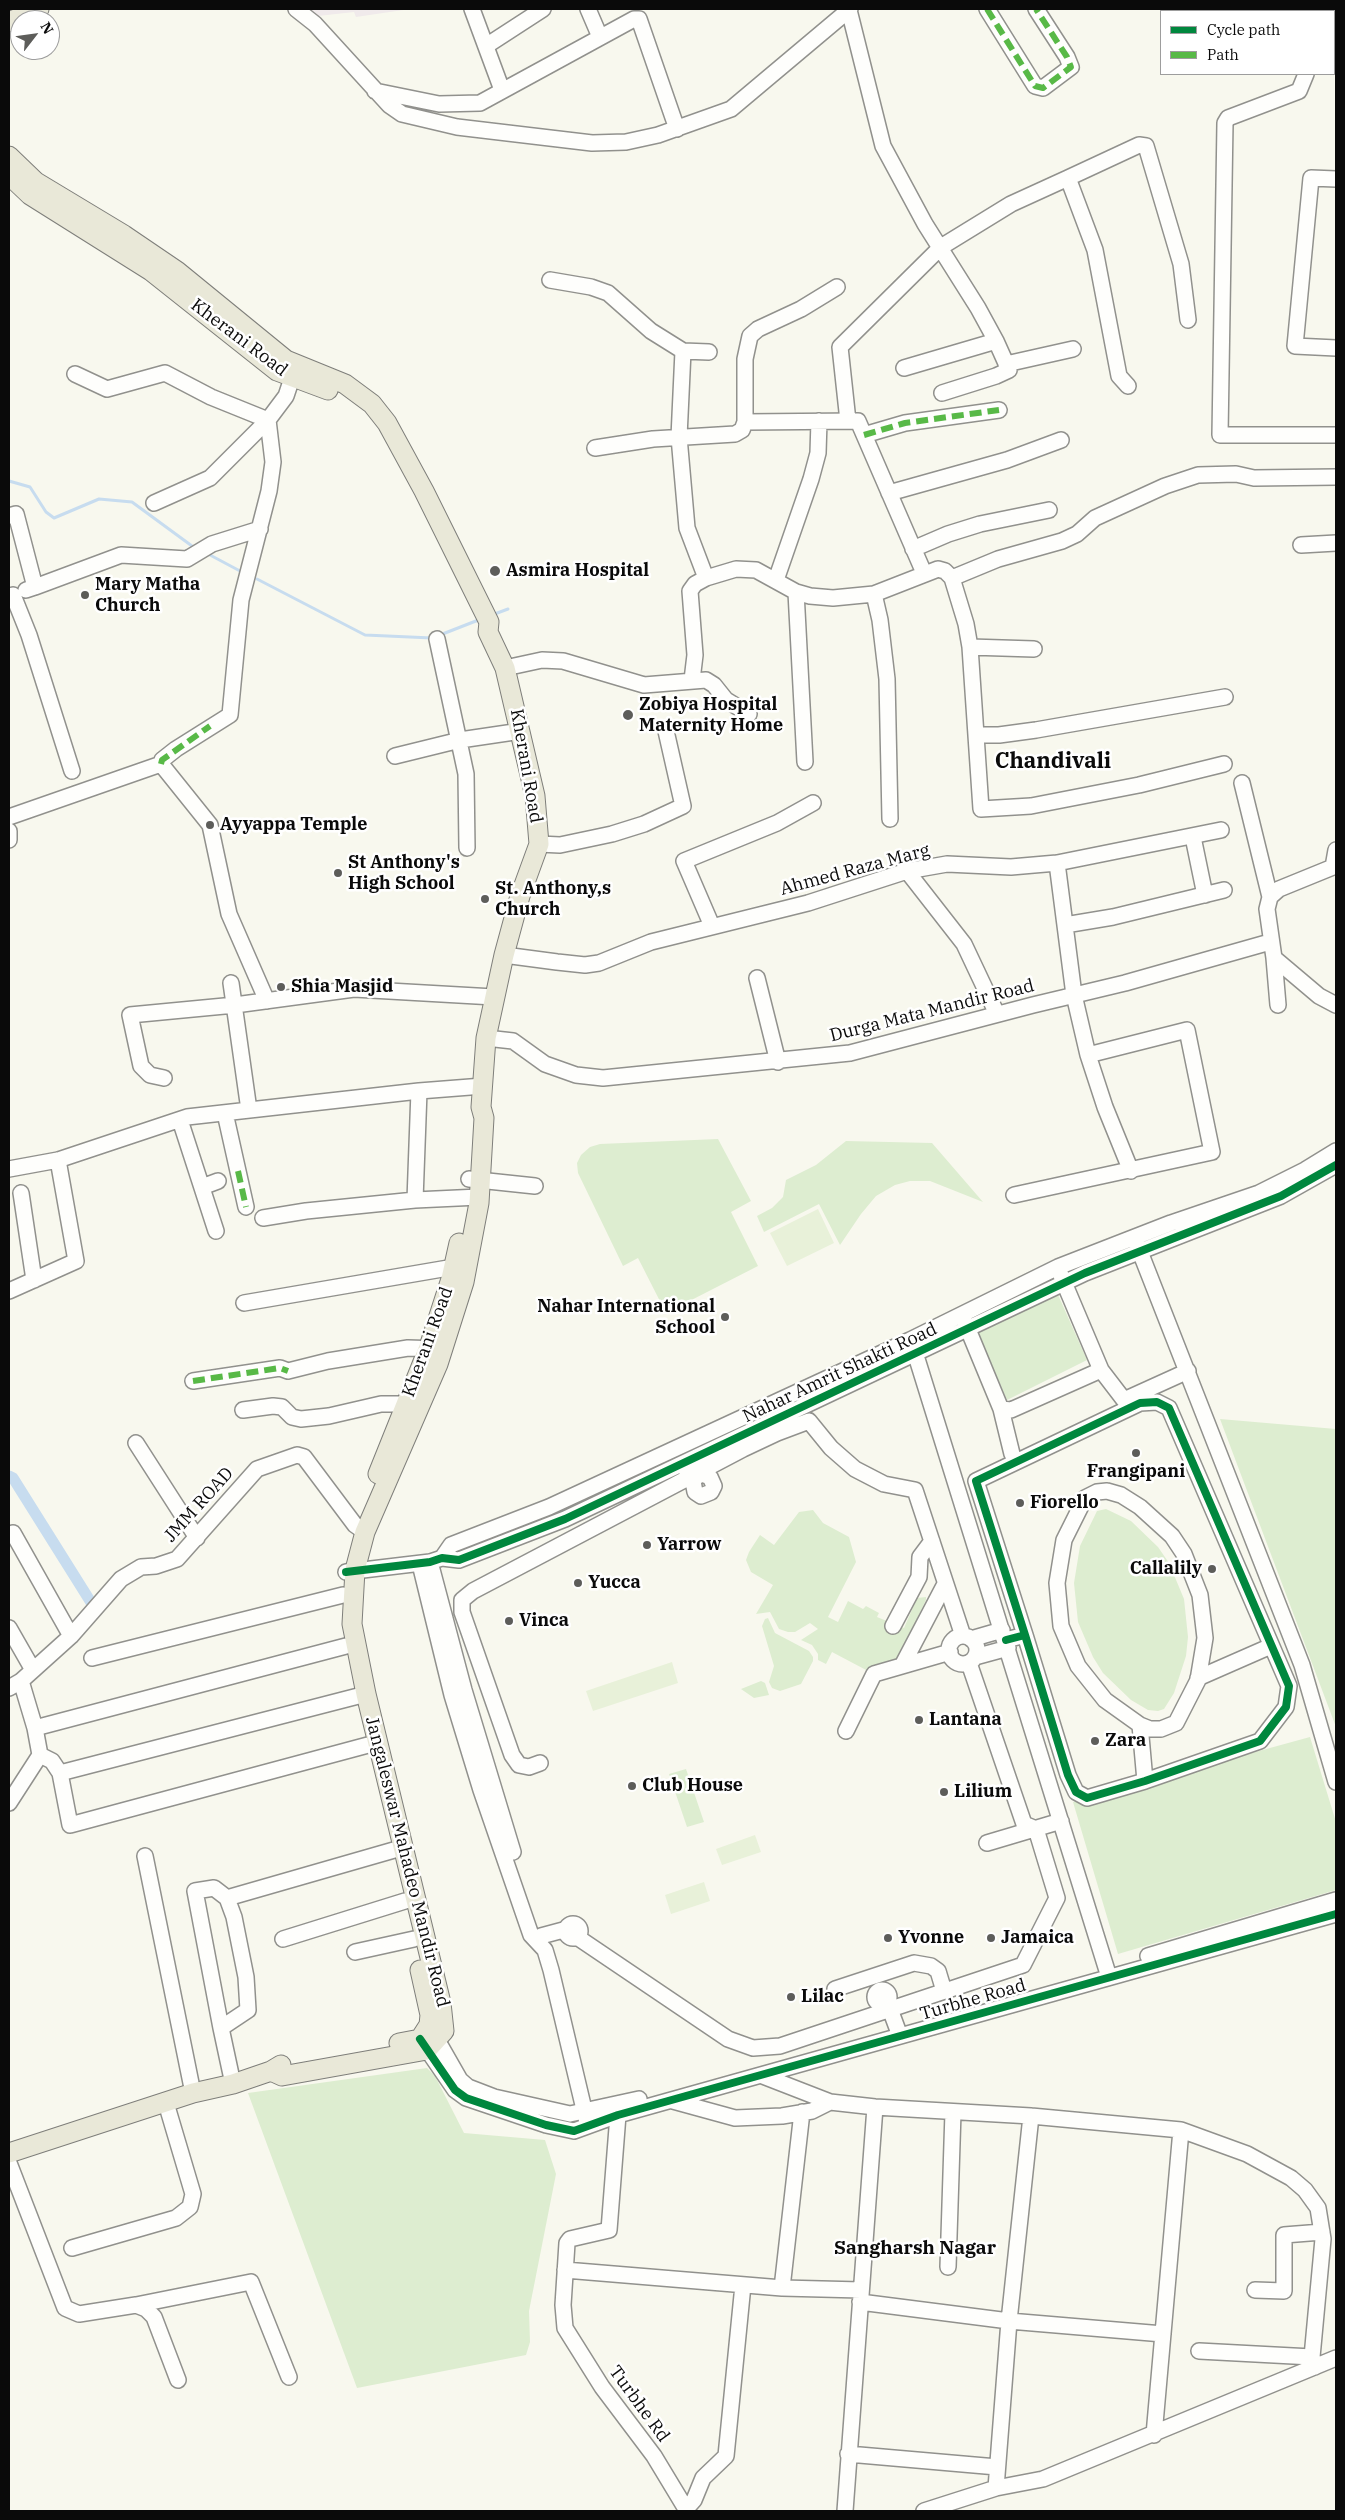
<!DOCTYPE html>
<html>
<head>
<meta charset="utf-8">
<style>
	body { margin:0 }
	#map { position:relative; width:1345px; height:2520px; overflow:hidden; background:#f8f8ee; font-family:"IBM Plex Serif",serif }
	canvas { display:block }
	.frame { position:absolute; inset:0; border:10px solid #0a0a0a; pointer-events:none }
	.legend { position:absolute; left:1160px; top:10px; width:175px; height:65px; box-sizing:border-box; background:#fff; border:1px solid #9d9d9d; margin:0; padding:6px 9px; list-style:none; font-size:15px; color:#0a0a0a }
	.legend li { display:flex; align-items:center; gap:10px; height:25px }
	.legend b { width:25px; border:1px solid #9d9d9d }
	.north { position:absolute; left:10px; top:10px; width:50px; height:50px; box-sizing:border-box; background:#fff; border:1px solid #9d9d9d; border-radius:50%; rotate:60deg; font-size:14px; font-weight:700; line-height:20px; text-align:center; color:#0a0a0a }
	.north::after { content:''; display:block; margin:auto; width:18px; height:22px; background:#5d5d5a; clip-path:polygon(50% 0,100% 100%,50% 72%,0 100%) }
</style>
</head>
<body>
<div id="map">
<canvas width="1345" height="2520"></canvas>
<div class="frame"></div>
<ul class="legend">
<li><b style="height:6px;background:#00873e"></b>Cycle path</li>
<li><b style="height:6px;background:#58b947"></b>Path</li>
</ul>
<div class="north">N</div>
</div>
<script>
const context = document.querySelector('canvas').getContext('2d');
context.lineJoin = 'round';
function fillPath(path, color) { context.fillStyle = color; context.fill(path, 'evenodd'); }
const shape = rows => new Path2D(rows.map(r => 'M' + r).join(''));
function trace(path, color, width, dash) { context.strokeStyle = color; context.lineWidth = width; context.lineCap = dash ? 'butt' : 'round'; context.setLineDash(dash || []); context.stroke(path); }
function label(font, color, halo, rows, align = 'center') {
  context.font = font + ' "IBM Plex Serif",serif'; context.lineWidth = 5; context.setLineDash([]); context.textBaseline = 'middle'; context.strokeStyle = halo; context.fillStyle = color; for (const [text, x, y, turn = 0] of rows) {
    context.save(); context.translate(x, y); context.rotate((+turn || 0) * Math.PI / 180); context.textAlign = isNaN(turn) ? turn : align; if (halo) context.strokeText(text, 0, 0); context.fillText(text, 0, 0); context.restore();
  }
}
const industrial = shape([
	[308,9,410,9,356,17,354,12,318,16]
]);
const green = shape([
	[718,1139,751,1201,731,1212,758,1266,666,1313,638,1258,623,1266,578,1173,577,1163,581,1155,590,1147,600,1144],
	[846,1141,932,1143,983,1202,930,1181,910,1181,895,1185,876,1196,861,1214,840,1245,819,1204,764,1232,757,1216,772,1208,783,1197,786,1180,816,1165],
	[1055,1288,1087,1360,1007,1400,976,1329],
	[1220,1419,1336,1429,1336,1727],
	[1106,1509,1131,1521,1158,1547,1169,1563,1184,1599,1188,1637,1186,1656,1174,1693,1164,1709,1158,1711,1148,1710,1131,1700,1103,1673,1093,1657,1078,1622,1074,1583,1080,1546,1097,1511],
	[813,1510,823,1523,849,1537,856,1562,828,1617,838,1622,848,1601,863,1609,866,1606,879,1613,877,1617,904,1628,917,1598,926,1597,926,1600,897,1660,868,1671,832,1652,826,1664,818,1660,818,1654,812,1645,801,1640,818,1629,810,1623,795,1632,788,1632,779,1629,770,1612,756,1614,773,1585,751,1572,746,1560,749,1552,760,1535,774,1545,799,1512],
	[768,1618,775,1633,809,1651,813,1657,813,1661,801,1684,780,1691,772,1688,769,1682,774,1666,762,1626,765,1619],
	[761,1681,765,1683,769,1695,754,1698,741,1689],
	[1310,1737,1336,1822,1336,1890,1118,1954,1073,1802],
	[686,1769,704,1822,687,1827,669,1774],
	[427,2068,435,2076,464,2133,545,2140,556,2174,529,2311,530,2342,526,2355,357,2388,248,2093]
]);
const pitch = shape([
	[818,1209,834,1243,787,1266,770,1233],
	[672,1662,678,1683,593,1711,586,1691],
	[755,1835,761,1852,722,1865,716,1849],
	[704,1882,710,1901,671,1914,665,1895]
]);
const stream = shape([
	[9,481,30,487,46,512,54,518,99,499,132,502,192,546],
	[210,555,240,571],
	[257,579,365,635,432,638],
	[492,615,508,609],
	[440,635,481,619]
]);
const canal = shape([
	[9,1476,13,1478,92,1604]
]);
const minor = shape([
	[296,9,315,24,389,105,402,114,457,127,592,143,626,142,658,135,731,109,850,9],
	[472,9,502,90],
	[588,9,600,37],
	[987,9,1035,86,1043,88,1071,67,1067,57,1036,9],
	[849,10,883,146,925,224,978,308,996,341,1009,370,996,376,942,393],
	[486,46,543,9],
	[1334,51,1336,50],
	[1306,74,1299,91,1228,118,1225,123,1220,435,1336,435],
	[375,91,439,104,480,103,634,19,639,19,677,129],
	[1068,178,1139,145,1146,146,1181,264,1188,320],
	[1336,179,1311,178,1295,346,1336,348],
	[550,280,591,287,608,293,651,331,683,351,709,352],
	[683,351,679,437,687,528,706,578],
	[1006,364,1073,349],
	[904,368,996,341],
	[75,374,107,389,165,373,211,397,268,420,210,478,154,503],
	[848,421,840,347,941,247,1011,204,1068,178,1095,250,1119,376,1128,386],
	[745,422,745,359,750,336,758,329,801,309,837,287],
	[864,435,905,423,999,410],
	[595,448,653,439,735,434,742,430,745,422,858,421,924,573],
	[889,493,1007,460,1061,440],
	[9,516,16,514,35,587,26,590],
	[1301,545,1336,543],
	[913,549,948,534,980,524,1049,510],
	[952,578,998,559,1062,541,1077,534,1095,518,1165,486,1198,475,1236,474,1254,478,1336,477],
	[776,580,811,479,818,453,819,421],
	[35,587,121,555,187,559,212,544,260,529],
	[796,592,805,762],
	[874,594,880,620,887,679,890,819],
	[13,595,29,635,72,771],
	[437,639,466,774,467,848],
	[970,647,1034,649],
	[505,668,542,660,563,661,644,685,706,680,714,685,726,700,749,714],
	[692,680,695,655,690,591,695,584,706,578,736,569,756,570,796,592,810,596,833,598,874,594,938,569,945,571,952,578,966,624,970,647,981,809,1031,806,1139,785,1224,764],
	[976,735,999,735,1036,730,1225,697],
	[395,756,460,740,521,731],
	[161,764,210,825,229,914,267,1001],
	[1242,783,1270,897],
	[9,817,161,764,162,760,176,749,230,715,241,600,269,491,273,462,268,420,286,396,296,366],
	[9,831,9,840],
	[1193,837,1205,895],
	[539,844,560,845,612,834,644,824,683,806,666,731],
	[1336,850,1333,867,1279,889,1270,897,1267,909,1274,958,1319,996,1336,1005],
	[1057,863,1074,995,1088,1055,1105,1107,1131,1171],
	[907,871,964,944,997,1014],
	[1065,925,1113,917,1224,890],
	[712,926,684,861,777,823,813,803],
	[504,955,557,962,585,965,599,963,651,942,808,903,907,871,947,864,1011,867,1057,863,1221,830],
	[1274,958,1278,1005],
	[757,978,778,1062],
	[231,983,249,1110],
	[486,1038,513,1041,545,1064,576,1075,603,1078,850,1053,1033,1005,1125,983,1270,942],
	[164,1078,150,1075,141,1066,130,1015,235,1005,354,989,494,997],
	[225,1113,246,1207],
	[180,1120,216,1231],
	[9,1169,58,1160,187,1117,419,1091,483,1086],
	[469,1179,535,1186],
	[202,1187,218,1181],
	[21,1193,34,1280],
	[1014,1195,1212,1152,1187,1030,1088,1055],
	[415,1200,419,1091],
	[263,1218,306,1211,415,1200,479,1197],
	[1137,1244,1302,1665,1336,1782],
	[1060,1273,1101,1370,1124,1400,1188,1371],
	[9,1291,76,1261,58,1160],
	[244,1303,454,1267],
	[965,1322,1001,1409,1012,1454],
	[913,1346,1109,1977],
	[193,1381,280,1368,288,1371,328,1361,408,1348,439,1349],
	[1001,1409,1011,1410,1101,1370],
	[243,1410,273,1406,282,1407,292,1417,301,1419,329,1416,381,1404,415,1404],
	[136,1443,197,1538],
	[686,1470,693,1481,695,1492,701,1496,711,1492,714,1486,710,1477,701,1474,695,1478],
	[1107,1491,1121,1495,1140,1507,1172,1536,1184,1554,1200,1595,1205,1638,1198,1680,1176,1723,1161,1729,1150,1729,1140,1725,1105,1700,1078,1666,1061,1626,1057,1583,1064,1540,1085,1498,1097,1492,1107,1491],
	[13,1533,71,1636],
	[442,1558,451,1545,549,1507,910,1340,1058,1267,1171,1223,1259,1193,1305,1170,1336,1151],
	[430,1562,464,1690,513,1852],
	[420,1564,452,1695,481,1790,531,1935,545,1950,551,1970,587,2122],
	[346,1572,430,1562,442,1558,459,1560,565,1519,1085,1273,1281,1196,1336,1165],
	[893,1626,919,1577,920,1557,932,1541],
	[9,1628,33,1670],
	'949 1650a14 14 0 1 1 28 0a14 14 0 1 1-28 0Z',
	[971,1639,1002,1630],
	[1006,1640,1025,1635,1068,1775,1076,1792,1087,1798,1145,1781,1260,1741,1286,1707,1289,1686,1169,1408,1157,1402,1140,1403,976,1481,1025,1635],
	[975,1657,1008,1648],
	[92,1658,343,1595],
	[903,1664,945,1584],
	[1198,1678,1271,1646],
	[9,1688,21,1681,71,1636,121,1579,141,1567,156,1566,177,1559,257,1469,297,1455,304,1457,355,1525,365,1532],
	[1140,1725,1145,1781],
	[35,1728,346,1646],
	[846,1731,874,1674,950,1652],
	[40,1755,52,1761,60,1773,366,1694],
	[540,1763,529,1767,519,1765,512,1755,462,1612,462,1600,473,1591,743,1449,777,1433,809,1421,831,1448,855,1469,884,1484,915,1490,963,1636],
	[60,1773,70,1825,368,1745],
	[9,1803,40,1755,35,1728,21,1681],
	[987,1843,1061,1821],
	[145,1856,193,2093],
	[227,1898,394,1850],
	'566 1931a7 7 0 1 1 14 0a7 7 0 1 1-14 0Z',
	[541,1936,567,1929],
	[577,1937,728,2039,753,2048,780,2046,1023,1965,1057,1898,1036,1829,1024,1824,969,1663],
	[283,1939,405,1901],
	[355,1952,414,1939],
	[1148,1956,1336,1900],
	[835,1989,914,1963,931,1966,938,1971,944,1991],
	'875 1997a7 7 0 1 1 14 0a7 7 0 1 1-14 0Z',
	[887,2001,900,2036],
	[221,2028,248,2010,246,1977,234,1917,227,1898,214,1888,195,1891,221,2028,233,2084],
	[432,2031,460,2080,468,2087,494,2097,570,2114,639,2099],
	[422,2042,455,2090,466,2098,546,2125,574,2131,618,2115,1336,1914],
	[763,2076,830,2102,875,2107,1031,2116,1181,2130,1247,2154,1291,2178,1305,2190,1318,2208,1323,2239,1312,2357,1315,2367],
	[673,2101,735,2118,782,2116,812,2111,830,2102],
	[618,2115,609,2230,570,2239,567,2243,563,2305,565,2328,602,2387,654,2456,686,2509,694,2500,703,2478,726,2456,743,2285],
	[9,2163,65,2308,79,2314,136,2305,146,2309,154,2317,178,2380],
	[72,2248,176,2218,190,2207,193,2194,166,2103],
	[948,2267,953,2112],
	[565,2270,782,2288,861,2290],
	[782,2288,802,2112],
	[1255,2290,1284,2291,1284,2235,1322,2232],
	[860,2302,1009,2321,1163,2334],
	[136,2305,251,2282,289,2377],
	[1199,2351,1312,2357],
	[1154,2435,1181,2130],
	[848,2454,997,2467],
	[996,2488,1009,2321,1031,2116],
	[845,2511,875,2107],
	[924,2511,996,2488,1043,2479,1336,2358]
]);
const major = shape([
	[9,22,39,9],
	[9,156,36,182,124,235,177,271,286,360,345,384,372,404,387,423,424,491,489,622,488,632,505,668,535,796,539,844,520,896,504,955,486,1038,481,1107,484,1118,479,1203,464,1282,438,1364,365,1532,355,1570,352,1624,366,1694,441,2003,444,2031,427,2050,282,2076,271,2071],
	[9,175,30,195,151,271,277,371,328,390],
	[378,1474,429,1347,451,1279,459,1243],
	[399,2043,420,2039,429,2025,430,2015,420,1970],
	[9,2153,193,2093,233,2084,271,2071,281,2065]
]);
const quiet = shape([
	[987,9,1035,86,1043,88,1071,67,1067,57,1036,9],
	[864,435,905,423,999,410],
	[161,764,162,760,210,726],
	[238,1171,246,1207],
	[193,1381,280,1368,288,1371]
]);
const cycleway = shape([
	[346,1572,430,1562,442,1558,459,1560,565,1519,1085,1273,1281,1196,1336,1165],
	[1006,1640,1025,1635,1068,1775,1076,1792,1087,1798,1145,1781,1260,1741,1286,1707,1289,1686,1169,1408,1157,1402,1140,1403,976,1481,1025,1635],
	[420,2039,455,2090,466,2098,546,2125,574,2131,618,2115,1336,1914]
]);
const markers = [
	[495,571,6,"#5d5d5a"],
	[85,595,5,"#5d5d5a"],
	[628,715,6,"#5d5d5a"],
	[210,825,5,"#5d5d5a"],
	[338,873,5,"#5d5d5a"],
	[485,899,5,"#5d5d5a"],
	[281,987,5,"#5d5d5a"],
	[725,1317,5,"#5d5d5a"],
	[1136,1453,5,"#5d5d5a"],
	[1020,1503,5,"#5d5d5a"],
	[647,1545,5,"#5d5d5a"],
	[1212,1569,5,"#5d5d5a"],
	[578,1583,5,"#5d5d5a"],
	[509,1621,5,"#5d5d5a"],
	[919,1720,5,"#5d5d5a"],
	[1095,1741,5,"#5d5d5a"],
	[632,1786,5,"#5d5d5a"],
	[944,1792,5,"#5d5d5a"],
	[888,1938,5,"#5d5d5a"],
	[991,1938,5,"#5d5d5a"],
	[791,1997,5,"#5d5d5a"]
];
const streetNames = [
	["Kherani Road",239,338,37],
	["Kherani Road",526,766,80],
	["Ahmed Raza Marg",855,870,-15],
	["Durga Mata Mandir Road",932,1011,-14],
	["Kherani Road",428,1342,-70],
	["Nahar Amrit Shakti Road",840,1373,-25],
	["JMM ROAD",199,1505,-48],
	["Jangaleswar Mahadeo Mandir Road",407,1862,76],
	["Turbhe Road",973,2000,-16],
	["Turbhe Rd",639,2404,54]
];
const poiNames = [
	["Asmira Hospital",506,571],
	["Mary Matha",95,585],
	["Church",95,606],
	["Zobiya Hospital",639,705],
	["Maternity Home",639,726],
	["Ayyappa Temple",220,825],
	["St Anthony's",348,863],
	["High School",348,884],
	["St. Anthony,s",495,889],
	["Church",495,910],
	["Shia Masjid",291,987],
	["Nahar International",715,1307,"right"],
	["School",715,1328,"right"],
	["Frangipani",1136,1472,"center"],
	["Fiorello",1030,1503],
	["Yarrow",657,1545],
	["Callalily",1202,1569,"right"],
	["Yucca",588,1583],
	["Vinca",519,1621],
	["Lantana",929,1720],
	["Zara",1105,1741],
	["Club House",642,1786],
	["Lilium",954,1792],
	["Yvonne",898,1938],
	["Jamaica",1001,1938],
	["Lilac",801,1997]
];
const neighbourhoodNames = [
	["Sangharsh Nagar",915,2249]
];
const districtNames = [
	["Chandivali",1053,762]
];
fillPath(industrial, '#f0eaeb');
fillPath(green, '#ddedd0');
fillPath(pitch, '#e8f1d9');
trace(stream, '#c7dcef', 3);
trace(canal, '#c7dcef', 11);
trace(minor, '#91918d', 18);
trace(major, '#7e7e7a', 21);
trace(minor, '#fefefc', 15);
trace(major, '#e9e8d8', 19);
trace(quiet, '#58b947', 6, [12, 6]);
trace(cycleway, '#00873e', 8);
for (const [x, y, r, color] of markers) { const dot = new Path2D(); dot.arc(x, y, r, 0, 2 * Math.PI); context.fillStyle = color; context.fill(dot); trace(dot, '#fff', 2); }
label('18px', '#0a0a0a', '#fff', streetNames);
label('bold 18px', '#0a0a0a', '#fff', poiNames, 'left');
label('bold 19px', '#0a0a0a', '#fff', neighbourhoodNames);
label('bold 22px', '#0a0a0a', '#fff', districtNames);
</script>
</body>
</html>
